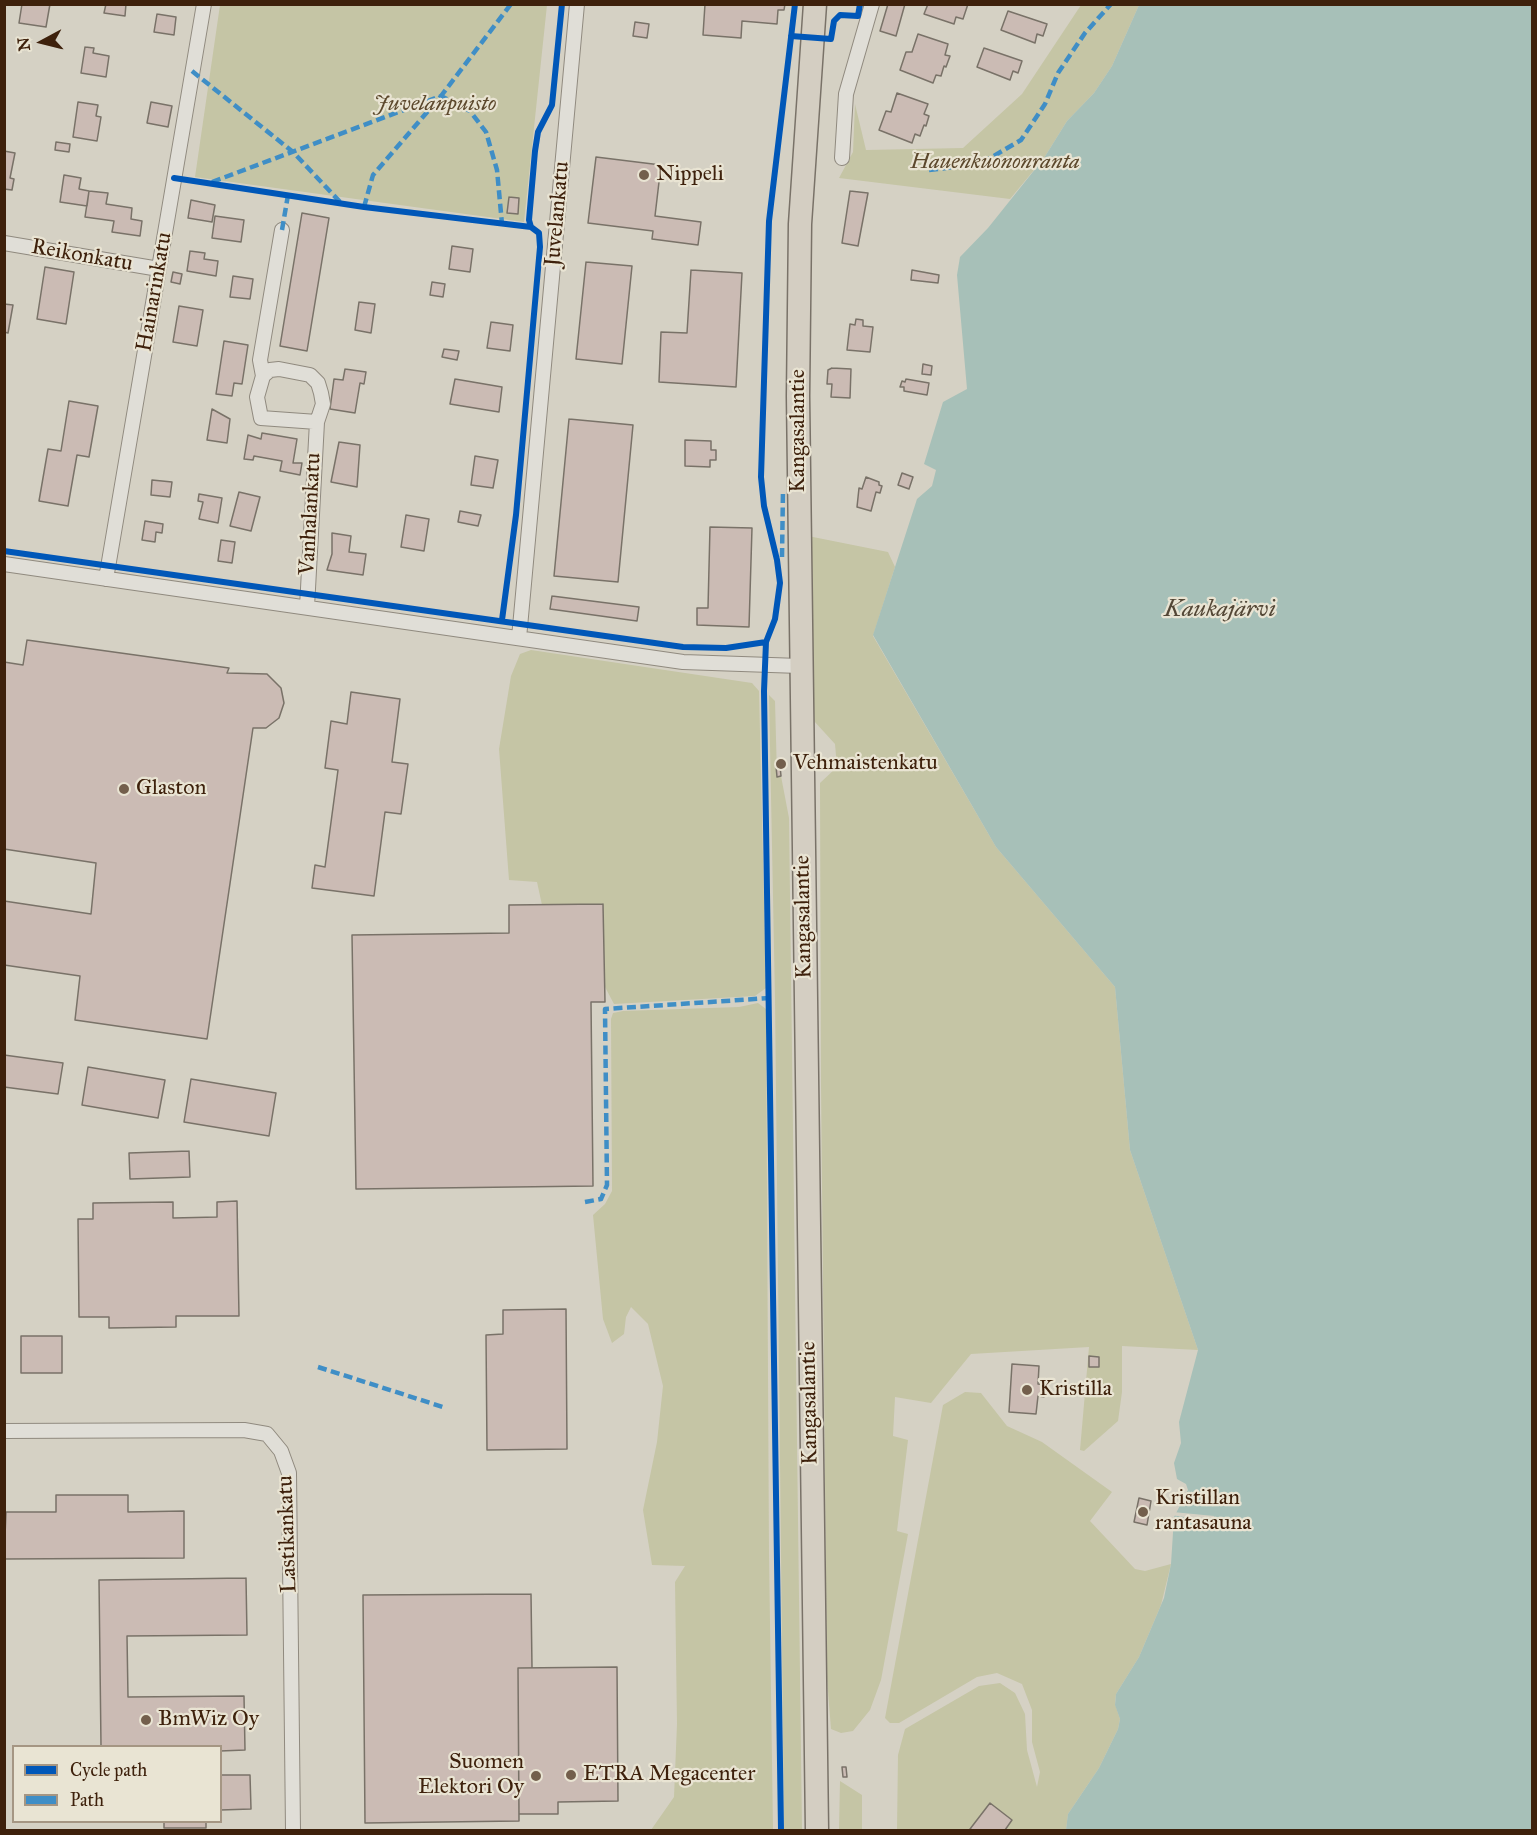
<!DOCTYPE html>
<html>
<head>
<meta charset="utf-8">
<style>
	body { margin:0 }
	#map { position:relative; width:1537px; height:1835px; overflow:hidden; background:#d5d1c4; font-family:"IM FELL Great Primer",serif }
	canvas { display:block }
	.frame { position:absolute; inset:0; border:6px solid #3e210c; pointer-events:none }
	.legend { position:absolute; left:12px; top:1745px; width:210px; height:78px; box-sizing:border-box; background:#e9e4d3; border:2px solid #a59683; margin:0; padding:8px 10px; list-style:none; font-size:18px; color:#3e210c }
	.legend li { display:flex; align-items:center; gap:12px; height:30px }
	.legend b { width:30px; border:2px solid #a59683 }
	.north { position:absolute; left:12px; top:12px; width:60px; height:60px; -webkit-text-stroke:4px #e9e4d3; paint-order:stroke; rotate:263deg; font-size:16px; font-weight:700; line-height:24px; text-align:center; color:#3e210c }
	.north::after { content:''; display:block; margin:auto; width:21px; height:27px; background:#3e210c; clip-path:polygon(50% 0,100% 100%,50% 72%,0 100%) }
</style>
</head>
<body>
<div id="map">
<canvas width="1537" height="1835"></canvas>
<div class="frame"></div>
<ul class="legend">
<li><b style="height:8px;background:#0057b8"></b>Cycle path</li>
<li><b style="height:8px;background:#3f8ec6"></b>Path</li>
</ul>
<div class="north">N</div>
</div>
<script>
const context = document.querySelector('canvas').getContext('2d');
context.lineJoin = 'round';
function fillPath(path, color) { context.fillStyle = color; context.fill(path, 'evenodd'); }
const shape = rows => new Path2D(rows.map(r => 'M' + r).join(''));
function trace(path, color, width, dash) { context.strokeStyle = color; context.lineWidth = width; context.lineCap = dash ? 'butt' : 'round'; context.setLineDash(dash || []); context.stroke(path); }
function label(font, color, halo, rows, align = 'center') {
  context.font = font + ' "IM FELL Great Primer",serif'; context.lineWidth = 4.5; context.setLineDash([]); context.textBaseline = 'middle'; context.strokeStyle = halo; context.fillStyle = color; for (const [text, x, y, turn = 0] of rows) {
    context.save(); context.translate(x, y); context.rotate((+turn || 0) * Math.PI / 180); context.textAlign = isNaN(turn) ? turn : align; if (halo) context.strokeText(text, 0, 0); context.fillText(text, 0, 0); context.restore();
  }
}
const green = shape([
	[220,5,547,5,524,222,195,177],
	[1081,5,1139,5,1112,66,1094,93,1067,121,1044,158,1010,199,839,178,853,152,855,104,866,150,963,148,1022,94],
	[808,536,888,552,895,567,873,636,996,847,1115,987,1130,1150,1198,1350,1122,1346,1122,1392,1118,1421,1084,1451,1080,1450,1089,1347,971,1354,931,1403,895,1397,893,1436,908,1440,897,1531,908,1534,881,1680,870,1710,853,1731,841,1733,831,1729,827,1679,821,1086,820,783,837,767,835,744,814,721],
	[531,650,752,683,759,691,766,988,755,996,614,1004,605,987,603,904,542,905,537,882,509,880,499,749,511,676,520,654],
	[769,695,775,701,777,776,781,776,789,818,802,1830,784,1830,775,998],
	[758,1003,766,1009,769,1554,773,1830,651,1830,674,1797,677,1724,675,1582,685,1566,652,1565,643,1510,657,1442,663,1386,648,1324,631,1307,626,1317,624,1334,612,1343,603,1319,593,1215,605,1204,612,1191,611,1019,613,1013,623,1011,739,1007],
	[965,1392,981,1393,1007,1426,1042,1442,1112,1492,1090,1521,1135,1569,1145,1571,1171,1564,1161,1605,1139,1657,1116,1694,1115,1704,1120,1719,1118,1729,1099,1768,1068,1814,1066,1830,1005,1830,1012,1820,990,1804,971,1829,972,1830,897,1830,898,1755,905,1729,979,1686,1000,1683,1015,1693,1025,1714,1027,1750,1037,1787,1040,1772,1032,1742,1032,1710,1022,1684,997,1673,977,1677,899,1723,890,1723,885,1718,943,1405],
	[840,1781,862,1795,862,1830,839,1830]
]);
const water = shape([
	[1139,5,1532,5,1532,1830,1066,1830,1068,1814,1099,1768,1118,1729,1120,1719,1115,1705,1116,1694,1139,1657,1164,1598,1171,1564,1174,1517,1188,1490,1186,1484,1177,1479,1174,1463,1181,1443,1179,1422,1198,1350,1130,1150,1115,987,996,847,873,635,917,499,932,486,936,470,924,464,943,402,967,389,957,275,960,257,988,228,1044,158,1067,121,1094,93,1112,66]
]);
const pier = shape([
	[1173,1512,1214,1516,1213,1525,1209,1524,1210,1521,1171,1515]
]);
const building = shape([
	[22,4,50,4,46,27,19,23,22,4],
	[106,4,126,4,125,16,104,13,106,4],
	[705,4,785,4,784,10,778,10,777,24,742,21,741,38,703,35,705,4],
	[888,4,905,4,896,36,880,31,888,4],
	[928,4,968,4,963,19,956,17,954,24,924,14,928,4],
	[1008,11,1047,24,1043,36,1037,34,1035,43,1001,30,1008,11],
	[157,14,176,17,174,35,154,32,157,14],
	[635,22,649,24,647,38,633,36,635,22],
	[918,34,948,44,945,55,950,56,946,67,944,66,941,76,936,75,933,83,900,70,906,52,912,52,918,34],
	[85,47,94,48,93,53,109,56,106,77,81,73,85,47],
	[984,48,1022,61,1018,73,1013,71,1010,80,977,67,984,48],
	[897,93,928,104,924,114,929,116,926,126,924,125,920,136,915,134,912,143,879,130,886,111,891,112,897,93],
	[78,102,98,105,96,116,101,117,97,141,73,137,78,102],
	[151,102,172,106,168,127,147,123,151,102],
	[56,142,70,144,69,152,55,150,56,142],
	[4,151,15,153,10,178,14,179,12,190,4,189,4,151],
	[596,157,661,165,655,216,701,222,698,245,652,239,653,231,588,223,596,157],
	[64,175,81,178,79,189,89,191,87,206,60,202,64,175],
	[89,191,108,193,106,204,132,208,131,219,142,221,140,236,112,232,114,221,85,217,89,191],
	[850,191,868,193,858,246,842,243,850,191],
	[509,197,519,198,518,214,507,213,509,197],
	[191,200,215,205,212,222,188,218,191,200],
	[302,213,329,218,307,351,280,346,302,213],
	[215,216,244,220,241,242,212,238,215,216],
	[452,246,473,249,470,272,449,269,452,246],
	[190,251,205,253,204,259,218,261,216,276,187,271,190,251],
	[586,262,632,266,622,364,576,359,586,262],
	[45,267,74,272,66,324,37,319,45,267],
	[691,270,742,273,736,387,659,382,661,332,687,333,691,270],
	[912,270,939,275,938,283,911,280,912,270],
	[173,272,182,274,180,284,171,282,173,272],
	[233,276,253,279,250,299,230,297,233,276],
	[432,282,445,284,443,297,430,295,432,282],
	[359,302,375,304,371,333,355,330,359,302],
	[4,304,13,305,8,333,4,332,4,304],
	[179,306,203,310,197,346,173,342,179,306],
	[856,319,863,320,863,326,873,327,870,352,847,350,850,324,855,325,856,319],
	[491,322,513,325,510,351,487,348,491,322],
	[224,341,248,345,242,384,234,383,232,396,216,394,224,341],
	[444,349,459,351,457,360,442,357,444,349],
	[923,364,932,366,931,375,922,374,923,364],
	[832,368,851,369,850,398,831,397,832,384,827,384,828,370,832,368],
	[345,369,366,372,364,384,360,383,355,413,330,409,334,379,343,380,345,369],
	[455,379,502,387,499,412,450,404,455,379],
	[906,379,929,383,927,395,904,391,904,387,900,387,902,381,905,382,906,379],
	[69,401,98,406,89,457,77,455,68,506,39,501,48,449,61,451,69,401],
	[212,409,230,419,227,443,207,440,212,409],
	[569,419,633,425,618,582,554,576,569,419],
	[262,433,297,439,293,463,302,463,300,475,280,471,282,461,254,456,253,460,244,459,248,435,261,439,262,433],
	[685,440,711,441,711,450,716,450,716,460,710,460,710,467,685,466,685,440],
	[339,442,360,445,357,487,331,482,339,442],
	[475,456,498,460,493,488,471,485,475,456],
	[902,473,913,477,909,489,898,485,902,473],
	[866,477,879,482,879,485,882,486,880,493,876,492,871,511,857,507,859,488,862,489,866,477],
	[152,480,172,482,170,497,151,495,152,480],
	[239,492,260,497,251,531,230,526,239,492],
	[199,494,222,498,218,523,199,519,203,502,198,501,199,494],
	[460,511,481,515,478,526,458,522,460,511],
	[406,515,429,519,424,551,401,547,406,515],
	[145,521,163,524,162,533,156,532,155,542,142,540,145,521],
	[710,527,752,528,749,627,697,625,697,608,708,608,710,527],
	[332,533,351,536,349,552,366,554,363,575,327,570,332,554,332,533],
	[221,540,235,542,232,563,218,561,221,540],
	[552,596,639,607,637,621,550,609,552,596],
	[27,640,229,668,227,673,267,674,281,688,284,703,279,718,266,728,253,728,207,1039,75,1020,80,976,4,965,4,901,91,914,96,863,4,849,4,662,23,665,27,640],
	[351,692,400,699,392,762,408,764,401,814,385,812,374,896,312,888,315,865,325,867,338,770,325,768,331,721,347,724,351,692],
	[776,766,780,766,781,776,777,777,776,766],
	[603,904,605,1002,591,1002,593,1186,356,1189,352,935,509,933,509,905,603,904],
	[4,1055,63,1063,58,1094,4,1087,4,1055],
	[88,1067,165,1080,158,1118,82,1105,88,1067],
	[191,1079,276,1093,269,1136,184,1122,191,1079],
	[189,1151,190,1177,130,1179,129,1153,189,1151],
	[237,1201,239,1316,176,1316,176,1327,109,1328,109,1317,79,1317,78,1219,93,1219,93,1203,173,1202,173,1218,217,1217,217,1202,237,1201],
	[566,1309,567,1449,487,1450,486,1335,503,1334,503,1310,566,1309],
	[21,1336,62,1336,62,1373,21,1373,21,1336],
	[1089,1356,1099,1357,1099,1367,1089,1367,1089,1356],
	[1012,1364,1039,1366,1038,1384,1045,1385,1044,1397,1038,1396,1036,1414,1009,1412,1012,1364],
	[56,1495,128,1495,128,1512,184,1511,184,1558,4,1559,6,1512,56,1512,56,1495],
	[1139,1498,1151,1501,1147,1525,1134,1522,1139,1498],
	[246,1578,247,1635,127,1636,128,1697,244,1696,245,1750,220,1751,220,1746,101,1746,99,1580,246,1578],
	[531,1594,532,1668,518,1668,519,1821,365,1823,363,1595,531,1594],
	[617,1667,618,1801,558,1802,558,1814,519,1814,518,1668,617,1667],
	[842,1767,846,1767,847,1777,843,1777,842,1767],
	[220,1775,250,1775,251,1809,220,1810,220,1775],
	[990,1803,1012,1820,1005,1830,972,1830,970,1829,990,1803],
	[164,1822,206,1822,206,1828,164,1828,164,1822]
]);
const minor = shape([
	[842,158,846,94,872,4],
	[4,243,159,269],
	[263,376,260,360,282,230],
	[4,564,683,662,800,666],
	[106,579,204,4],
	[307,607,317,422,323,404,321,393,318,383,310,375,279,369,270,370,263,376,257,397,261,418,317,422],
	[519,638,577,4],
	[4,1431,244,1430,267,1434,281,1451,289,1473,293,1830]
]);
const primary = shape([
	[815,4,800,224,798,396,817,1830]
]);
const quiet = shape([
	[192,71,293,152,341,203],
	[929,170,980,164,1021,140,1045,104,1058,73,1085,33,1111,4],
	[212,182,441,96,511,4],
	[364,207,373,175,441,96,470,111,486,132,497,170,502,224],
	[282,230,288,195],
	[782,557,783,490],
	[585,1202,601,1199,607,1185,605,1009,770,998],
	[318,1367,443,1407]
]);
const cycleway = shape([
	[791,36,831,39,834,21,840,15,858,16,860,4],
	[174,178,364,207,531,227],
	[4,551,683,647,726,648,766,642],
	[502,620,516,515,540,247,539,233,531,227,529,220,535,151,538,132,552,105,562,4],
	[781,1830,764,691,766,642,775,619,780,583,777,560,764,506,761,477,769,221,795,4]
]);
const markers = [
	[644,175,6,"#735f4c"],
	[781,764,6,"#735f4c"],
	[124,789,6,"#735f4c"],
	[1027,1390,6,"#735f4c"],
	[1143,1512,6,"#735f4c"],
	[146,1720,6,"#735f4c"],
	[571,1775,6,"#735f4c"],
	[536,1776,6,"#735f4c"]
];
const parkNames = [
	["Juvelanpuisto",435,105],
	["Hauenkuononranta",995,163]
];
const poiNames = [
	["Nippeli",656,175],
	["Vehmaistenkatu",793,764],
	["Glaston",136,789],
	["Kristilla",1039,1390],
	["Kristillan",1155,1499],
	["rantasauna",1155,1524],
	["BmWiz Oy",158,1720],
	["Suomen",524,1763,"right"],
	["Elektori Oy",524,1788,"right"],
	["ETRA Megacenter",583,1775]
];
const streetNames = [
	["Juvelankatu",558,214,-85],
	["Reikonkatu",82,256,10],
	["Hainarinkatu",155,292,-80],
	["Kangasalantie",799,431,-90],
	["Vanhalankatu",311,514,-87],
	["Kangasalantie",804,917,-91],
	["Kangasalantie",810,1403,-91],
	["Lastikankatu",288,1534,-92]
];
const waterNames = [
	["Kaukajärvi",1220,610]
];
fillPath(green, '#c5c5a5');
fillPath(water, '#a7c0b8');
fillPath(pier, '#d5d1c4');
fillPath(building, '#cbbbb4');
trace(building, '#797268', 1.5);
trace(minor, '#908a7f', 16);
trace(primary, '#797268', 25);
trace(minor, '#e0ded7', 14);
trace(primary, '#d4cec2', 22);
trace(quiet, '#3f8ec6', 4.5, [9, 4.5]);
trace(cycleway, '#0057b8', 6);
for (const [x, y, r, color] of markers) { const dot = new Path2D(); dot.arc(x, y, r, 0, 2 * Math.PI); context.fillStyle = color; context.fill(dot); trace(dot, '#e9e4d3', 2); }
label('italic 22px', '#5c482c', '#e9e4d3', parkNames);
label('22px', '#3e210c', '#e9e4d3', poiNames, 'left');
label('22px', '#3e210c', '#e9e4d3', streetNames);
label('italic 24px', '#534736', '#e9e4d3', waterNames);
</script>
</body>
</html>
